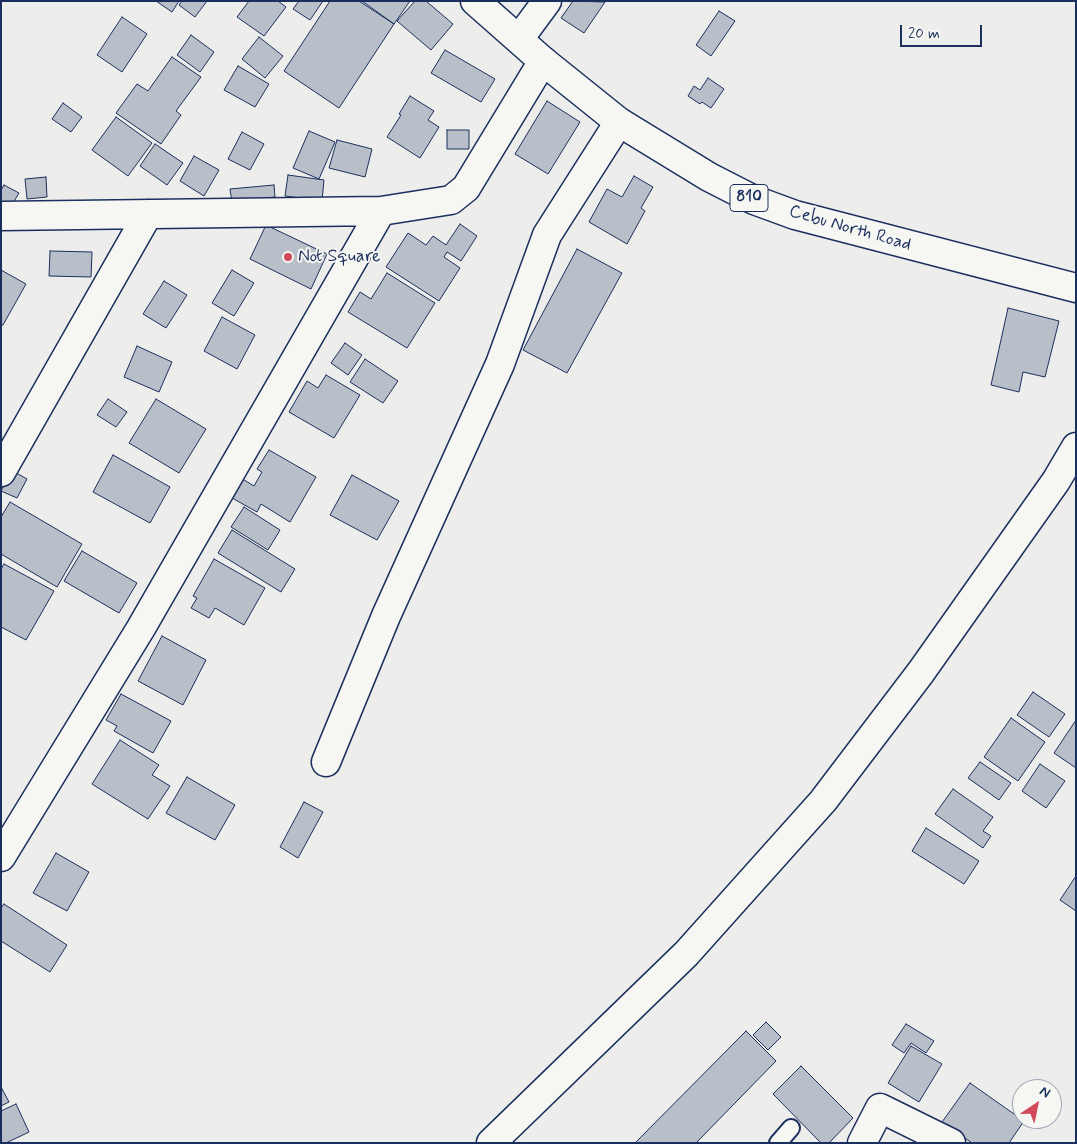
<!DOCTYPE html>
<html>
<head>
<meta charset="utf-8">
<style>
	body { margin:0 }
	#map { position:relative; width:1077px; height:1144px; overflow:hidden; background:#edeeec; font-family:Mynerve,sans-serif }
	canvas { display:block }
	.frame { position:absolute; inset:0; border:2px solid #1b2f5e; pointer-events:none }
	.north { position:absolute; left:1012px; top:1079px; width:50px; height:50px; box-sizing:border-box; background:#f6f6f2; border:1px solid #9ea6b7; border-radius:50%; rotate:34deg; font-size:14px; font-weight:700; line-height:20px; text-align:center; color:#1b2f5e }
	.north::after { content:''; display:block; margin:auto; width:18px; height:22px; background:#d1495b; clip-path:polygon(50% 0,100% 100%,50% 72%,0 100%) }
	.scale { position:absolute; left:900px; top:25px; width:82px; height:22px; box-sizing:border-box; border:2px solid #1b2f5e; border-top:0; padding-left:6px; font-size:15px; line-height:18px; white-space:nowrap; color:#1b2f5e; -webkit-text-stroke:4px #f6f6f2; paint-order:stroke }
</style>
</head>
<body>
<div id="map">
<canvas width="1077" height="1144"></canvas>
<div class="frame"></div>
<div class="north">N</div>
<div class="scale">20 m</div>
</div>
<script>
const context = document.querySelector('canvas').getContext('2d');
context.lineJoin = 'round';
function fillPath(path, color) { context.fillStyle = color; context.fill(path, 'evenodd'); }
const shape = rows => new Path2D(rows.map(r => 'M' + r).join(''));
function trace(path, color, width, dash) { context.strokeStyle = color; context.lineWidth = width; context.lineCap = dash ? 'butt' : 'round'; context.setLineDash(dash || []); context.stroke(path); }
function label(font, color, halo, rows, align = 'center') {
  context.font = font + ' Mynerve,sans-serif'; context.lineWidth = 4; context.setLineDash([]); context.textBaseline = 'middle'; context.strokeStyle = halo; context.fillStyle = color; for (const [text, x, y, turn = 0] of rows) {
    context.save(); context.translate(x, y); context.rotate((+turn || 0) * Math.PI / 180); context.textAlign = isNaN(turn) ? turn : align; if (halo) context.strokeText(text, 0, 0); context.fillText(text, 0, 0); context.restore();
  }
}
const building = shape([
	[156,1,179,1,172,12,156,1],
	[182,1,207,1,195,17,179,5,182,1],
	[249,1,278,1,286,7,264,36,237,17,249,1],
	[299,1,323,1,310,20,293,9,299,1],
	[330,1,359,1,394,24,339,108,284,71,330,1],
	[362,1,410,1,394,24,362,1],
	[415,1,426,1,453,24,431,50,397,21,415,1],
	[573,1,605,2,584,33,561,18,573,1],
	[719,11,735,21,711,56,696,45,719,11],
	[122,17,147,34,122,72,97,55,122,17],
	[191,35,214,52,200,72,177,55,191,35],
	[259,37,283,56,265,78,242,59,259,37],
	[445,50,495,79,481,102,431,73,445,50],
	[172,57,201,77,176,111,181,115,161,144,116,113,137,84,148,91,172,57],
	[238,66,269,84,255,107,224,90,238,66],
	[708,78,724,89,711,108,702,102,700,104,688,96,694,86,700,90,708,78],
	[410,96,434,111,428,120,439,127,420,158,387,137,401,115,399,114,410,96],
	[547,101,580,122,548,174,515,154,547,101],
	[63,103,82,117,71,132,52,119,63,103],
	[116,117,152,143,128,176,92,150,116,117],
	[447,130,469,130,469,149,447,149,447,130],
	[309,131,335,142,319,179,293,168,309,131],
	[242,132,264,144,250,170,228,159,242,132],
	[337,140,372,149,365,177,329,168,337,140],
	[155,144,183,163,167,185,140,166,155,144],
	[194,156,219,170,204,196,180,181,194,156],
	[288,175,324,180,322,201,285,196,288,175],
	[634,176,653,187,641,208,645,211,627,244,589,222,607,189,622,197,634,176],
	[46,177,47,197,27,199,25,179,46,177],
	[4,185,19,193,7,213,1,210,1,190,4,185],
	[274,185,275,197,232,202,230,189,274,185],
	[460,224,477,236,461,261,447,252,444,257,460,268,439,301,386,267,408,233,426,245,433,236,446,245,460,224],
	[266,225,327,254,311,289,250,259,266,225],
	[577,249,622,273,567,373,523,350,577,249],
	[50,251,92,252,91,277,49,276,50,251],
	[1,270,26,284,3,325,1,325,1,270],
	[232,270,254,283,234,316,212,303,232,270],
	[387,273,435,303,407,348,348,312,360,292,371,299,387,273],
	[164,281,187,295,166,328,143,314,164,281],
	[1008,308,1059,321,1045,377,1023,372,1019,392,991,385,1008,308],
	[222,317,255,335,237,369,204,351,222,317],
	[345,343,362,355,348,375,331,363,345,343],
	[137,346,172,362,159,392,124,377,137,346],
	[365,359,398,381,383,403,350,382,365,359],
	[326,375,360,395,334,438,289,412,307,381,318,388,326,375],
	[108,399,127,412,116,427,97,415,108,399],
	[156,399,206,429,179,473,129,443,156,399],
	[269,450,316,477,290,522,261,504,257,512,225,494,236,475,254,486,262,472,257,469,269,450],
	[113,455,170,487,150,523,93,492,113,455],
	[11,470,27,479,17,498,1,491,11,470],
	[352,475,399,501,377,540,330,515,352,475],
	[10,502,82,544,57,587,1,554,1,517,10,502],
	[244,507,280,530,268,550,231,527,244,507],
	[232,530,295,569,281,592,218,553,232,530],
	[82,551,137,583,119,613,64,581,82,551],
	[214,559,265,588,244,625,215,608,209,618,191,608,197,598,193,596,214,559],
	[4,564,54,591,26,640,1,627,1,569,4,564],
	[162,636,206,660,183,705,138,681,162,636],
	[1033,692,1065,714,1049,737,1017,715,1033,692],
	[121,694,171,721,153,753,114,731,117,726,106,720,121,694],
	[1011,718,1045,742,1018,781,984,757,1011,718],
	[1076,720,1076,768,1054,753,1076,720],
	[120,740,159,765,152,775,170,786,148,819,92,784,120,740],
	[980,762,1011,783,999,800,968,778,980,762],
	[1040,764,1065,781,1046,808,1022,791,1040,764],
	[187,777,235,805,215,840,166,813,187,777],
	[953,789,993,817,983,831,991,836,983,848,935,814,953,789],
	[304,802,323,812,298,858,280,847,304,802],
	[926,828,979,861,964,884,912,851,926,828],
	[56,853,89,872,67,911,33,893,56,853],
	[1076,876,1076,911,1060,900,1076,876],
	[4,904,67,945,50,972,1,941,1,908,4,904],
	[766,1022,781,1037,768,1050,753,1035,766,1022],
	[906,1024,934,1041,926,1053,911,1043,904,1053,892,1045,906,1024],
	[746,1031,776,1061,696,1143,635,1143,746,1031],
	[911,1046,942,1064,919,1102,888,1083,911,1046],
	[801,1066,853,1118,829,1143,821,1143,773,1094,801,1066],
	[970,1083,1024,1121,1009,1143,972,1143,942,1122,970,1083],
	[1,1087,9,1102,1,1106,1,1087],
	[16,1104,29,1132,6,1143,1,1143,1,1111,16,1104]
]);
const lane = shape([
	[778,1143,791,1128]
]);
const street = shape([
	[519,39,547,1],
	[1,216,381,211,451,200,466,188,543,61],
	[1,472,148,214],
	[326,762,386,616,500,364,547,235,619,122],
	[1,857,141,628,381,211],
	[862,1143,880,1108,951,1143]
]);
const secondary = shape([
	[491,1143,686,954,823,801,921,672,1056,481,1076,447]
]);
const highway = shape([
	[475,1,543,61,619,122,709,177,754,200,795,215,1076,288]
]);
const markers = [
	[288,257,5,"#d1495b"]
];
const shields = [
	[749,198,38]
];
const shieldNames = [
	["810",749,198]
];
const streetNames = [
	["Cebu North Road",850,229,16]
];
const poiNames = [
	["Not Square",298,257]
];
fillPath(building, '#b9bfc8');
trace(building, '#1b2f5e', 1);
trace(lane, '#1b2f5e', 20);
trace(street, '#1b2f5e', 31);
trace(secondary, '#1b2f5e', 31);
trace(highway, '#1b2f5e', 31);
trace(lane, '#f6f6f2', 16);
trace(street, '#f6f6f2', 28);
trace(secondary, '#f6f6f2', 28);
trace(highway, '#f6f6f2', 28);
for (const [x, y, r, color] of markers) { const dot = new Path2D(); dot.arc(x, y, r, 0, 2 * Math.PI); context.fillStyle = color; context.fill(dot); trace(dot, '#f6f6f2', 2); }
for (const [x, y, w] of shields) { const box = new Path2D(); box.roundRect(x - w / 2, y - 13.5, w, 27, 4); context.fillStyle = '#f6f6f2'; context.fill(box); trace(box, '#1b2f5e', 1); }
label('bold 16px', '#1b2f5e', null, shieldNames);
label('18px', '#1b2f5e', '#f6f6f2', streetNames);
label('18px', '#1b2f5e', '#f6f6f2', poiNames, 'left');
</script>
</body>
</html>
